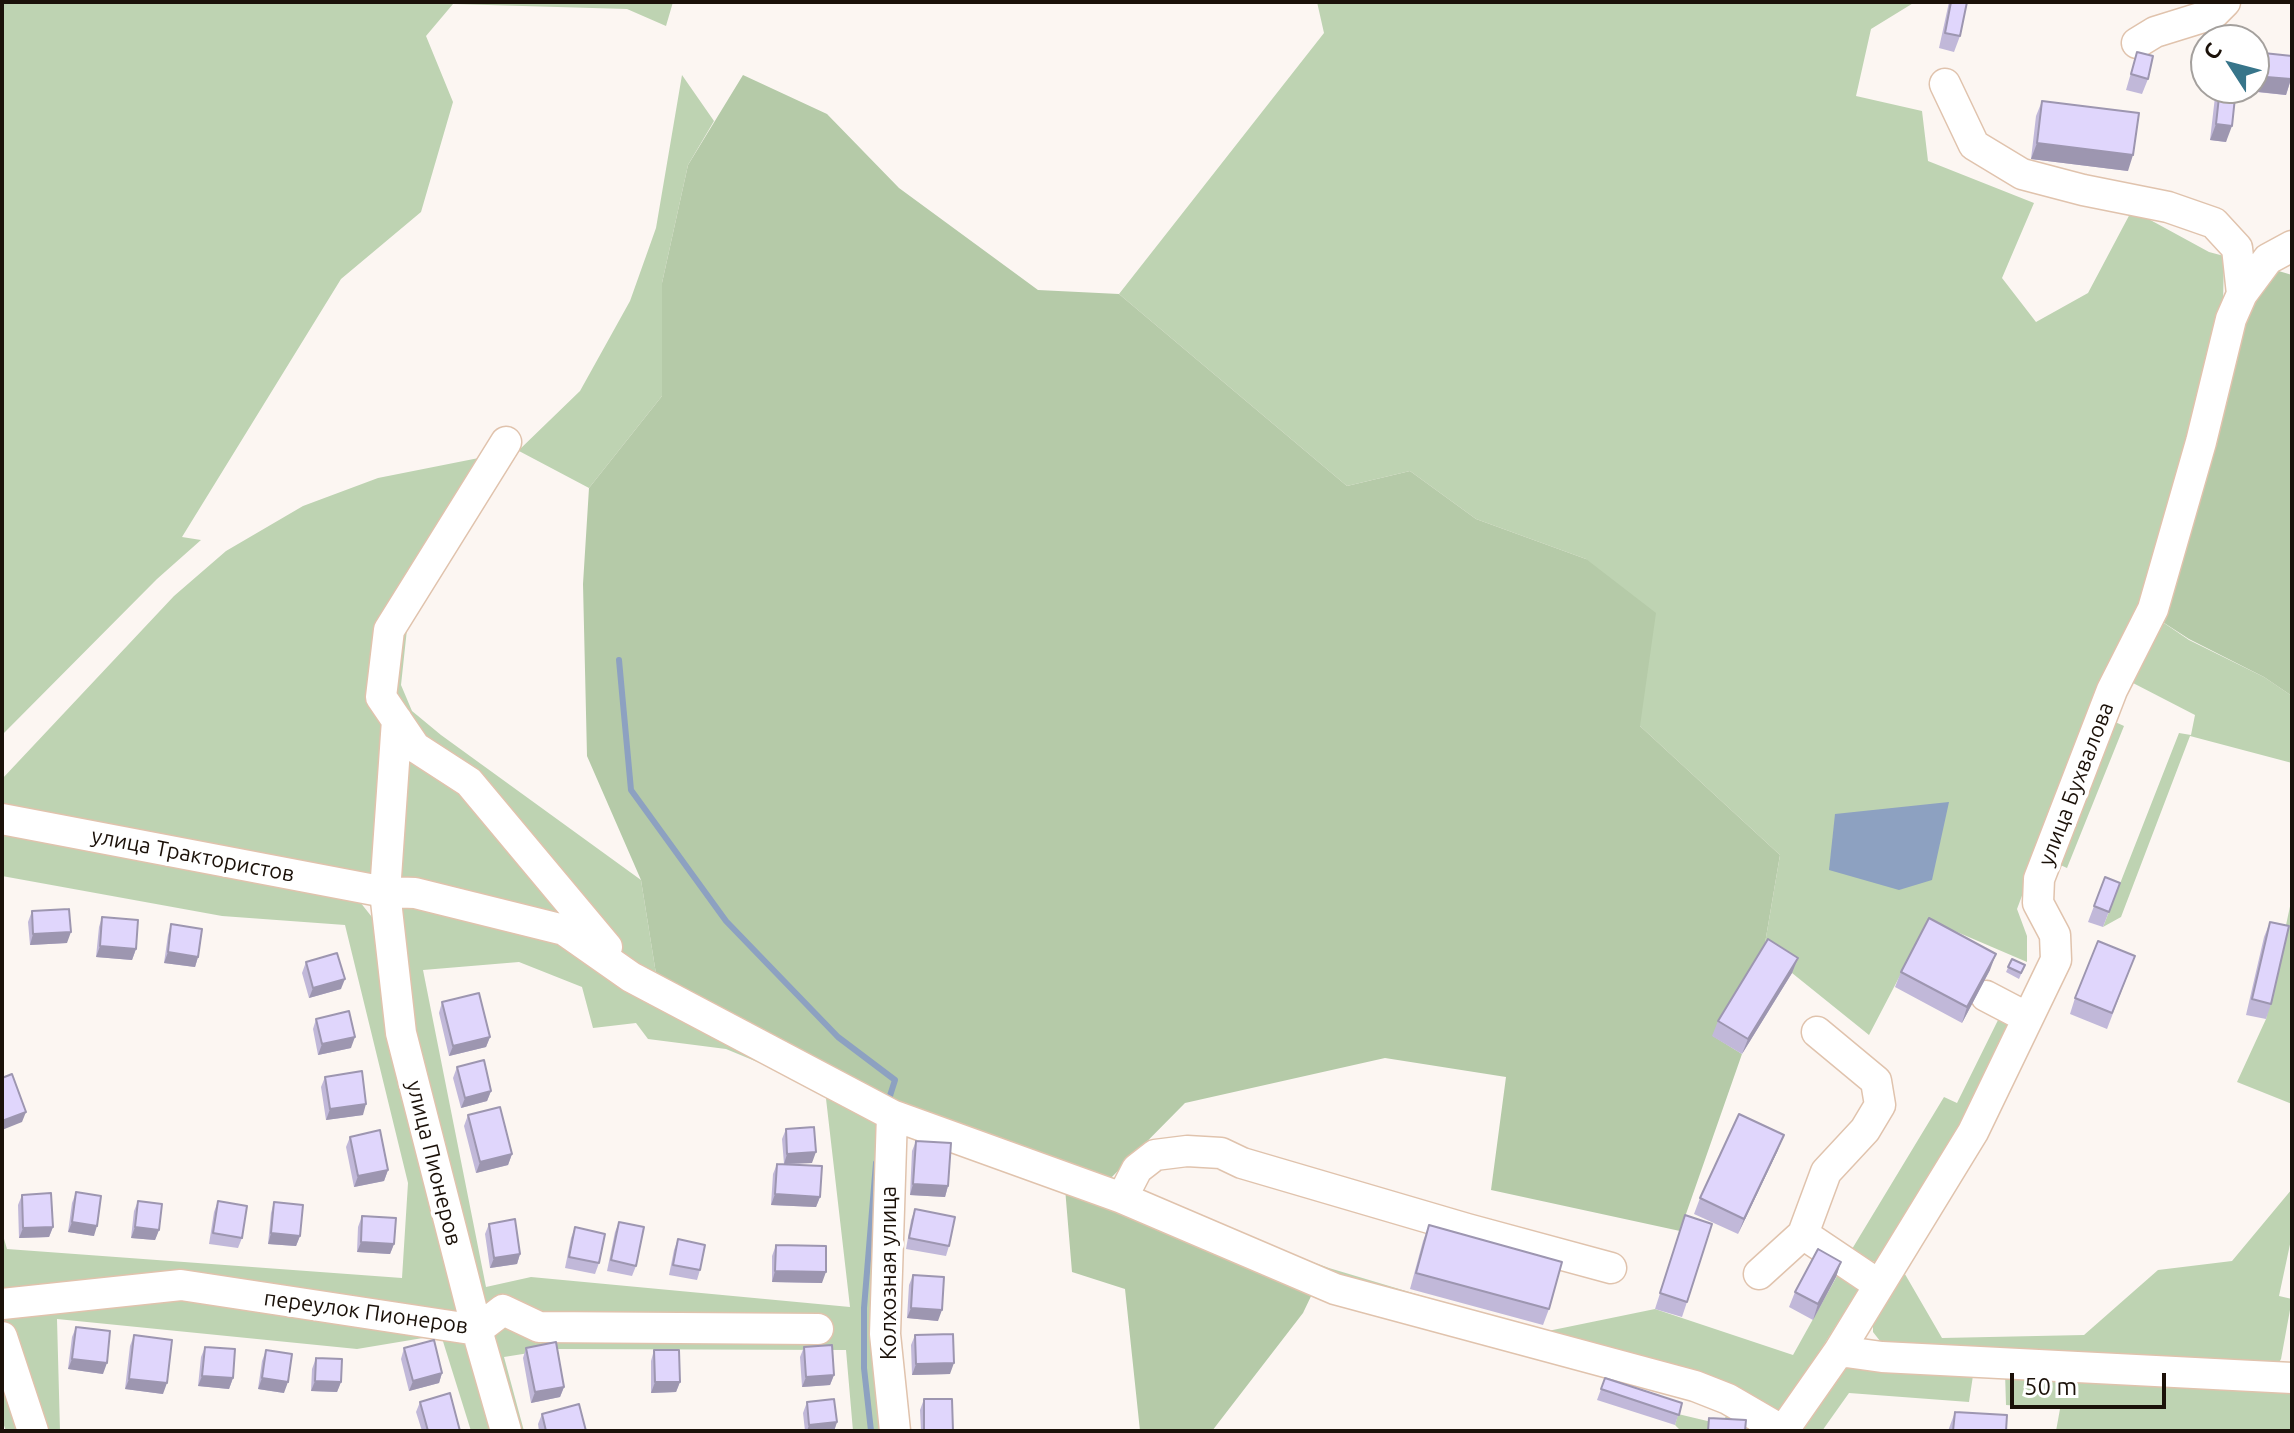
<!DOCTYPE html>
<html>
<head>
<meta charset="utf-8">
<style>
	body { margin:0 }
	#map { position:relative; width:2294px; height:1433px; overflow:hidden; background:#fcf6f2; font-family:Ubuntu,sans-serif }
	canvas { display:block }
	.frame { position:absolute; inset:0; border:4px solid #1b1109; pointer-events:none }
	.north { position:absolute; left:2190px; top:24px; width:80px; height:80px; box-sizing:border-box; background:#fff; border:2px solid #a4a09d; border-radius:50%; rotate:306deg; font-size:22px; font-weight:700; line-height:32px; text-align:center; color:#1b1109 }
	.north::after { content:''; display:block; margin:auto; width:28px; height:36px; background:#37758a; clip-path:polygon(50% 0,100% 100%,50% 72%,0 100%) }
	.scale { position:absolute; left:2010px; top:1373px; width:156px; height:36px; box-sizing:border-box; border:4px solid #1b1109; border-top:0; padding-left:10px; font-size:24px; line-height:28px; white-space:nowrap; color:#1b1109; -webkit-text-stroke:6px #fff; paint-order:stroke }
</style>
</head>
<body>
<div id="map">
<canvas width="2294" height="1433"></canvas>
<div class="frame"></div>
<div class="north">С</div>
<div class="scale">50 m</div>
</div>
<script>
const context = document.querySelector('canvas').getContext('2d');
context.lineJoin = 'round';
function fillPath(path, color) { context.fillStyle = color; context.fill(path, 'evenodd'); }
const shape = rows => new Path2D(rows.map(r => 'M' + r).join(''));
function trace(path, color, width, dash) { context.strokeStyle = color; context.lineWidth = width; context.lineCap = dash ? 'butt' : 'round'; context.setLineDash(dash || []); context.stroke(path); }
function label(font, color, halo, rows, align = 'center') {
  context.font = font + ' Ubuntu,sans-serif'; context.lineWidth = 8; context.setLineDash([]); context.textBaseline = 'middle'; context.strokeStyle = halo; context.fillStyle = color; for (const [text, x, y, turn = 0] of rows) {
    context.save(); context.translate(x, y); context.rotate((+turn || 0) * Math.PI / 180); context.textAlign = isNaN(turn) ? turn : align; if (halo) context.strokeText(text, 0, 0); context.fillText(text, 0, 0); context.restore();
  }
}
const green = shape([
	[2,2,673,2,666,26,627,9,453,4,426,36,453,102,421,212,341,279,182,537,201,540,157,579,2,735],
	[1317,2,1915,2,1871,29,1856,96,1922,111,1928,161,2034,203,2002,278,2036,322,2088,293,2132,210,2209,252,2224,256,2223,304,2144,607,2101,685,2017,909,2027,936,2027,962,1929,920,1869,1035,1792,973,1763,955,1780,855,1640,726,1586,559,1476,519,1410,471,1347,486,1119,294,1324,33],
	[682,75,714,121,688,165,662,283,662,396,589,488,519,451,407,629,401,685,412,711,441,735,641,880,657,980,398,879,2,807,2,779,174,596,226,551,303,506,378,478,519,450,580,391,630,301,656,228],
	[2158,619,2189,640,2264,677,2292,696,2292,763,2190,736,2121,917,2103,927,2179,733,2191,735,2195,715,2133,683],
	[2113,721,2124,726,2067,868,2056,863],
	[2,828,360,902,383,931,468,1322,182,1278,2,1297,2,1232,7,1249,402,1278,408,1183,345,925,222,916,2,876],
	[2292,897,2292,1104,2237,1082,2266,1019],
	[411,903,561,937,887,1119,885,1431,853,1431,846,1350,554,1349,504,1357,524,1431,514,1431,486,1334,502,1322,540,1317,505,1294,483,1311,409,1025,396,909],
	[519,962,582,987,593,1028,636,1023,648,1039,726,1049,825,1090,850,1307,531,1277,486,1287,423,970],
	[2001,1014,2011,1025,1963,1123,1875,1262,1849,1254,1944,1097,1957,1103],
	[2292,1189,2292,1235,2279,1296,2292,1299,2281,1359,2274,1371,1896,1351,1880,1341,1873,1332,1873,1316,1902,1269,1942,1338,2084,1335,2158,1270,2232,1261],
	[1131,1195,1329,1268,1543,1332,1655,1309,1793,1355,1842,1267,1860,1287,1786,1405,1778,1412,1338,1284],
	[183,1291,470,1335,498,1431,471,1431,441,1335,357,1349,57,1319,60,1431,42,1431,2,1313],
	[2,1365,24,1431,6,1431,2,1420],
	[1846,1365,1974,1369,1969,1402,1849,1393,1822,1431,1799,1431],
	[2005,1372,2292,1386,2292,1431,2056,1431,2060,1409,2006,1405],
	[1732,1409,1761,1431,1681,1431,1675,1425,1678,1414,1720,1424]
]);
const forest = shape([
	[743,75,827,114,899,188,1038,290,1119,294,1347,486,1410,471,1476,519,1586,559,1656,613,1640,726,1780,855,1763,955,1713,1036,1742,1054,1680,1231,1491,1190,1506,1077,1385,1058,1185,1103,1104,1185,894,1107,657,980,641,880,587,756,583,584,589,488,662,396,662,283,688,165],
	[2272,269,2292,275,2292,696,2264,677,2189,639,2158,619,2242,316],
	[1065,1188,1314,1290,1303,1313,1212,1431,1140,1431,1125,1289,1072,1272]
]);
const water = shape([
	[1949,802,1932,880,1899,890,1829,870,1835,814]
]);
const stream = shape([
	[619,660,631,790,726,921,838,1037,895,1080,888,1102],
	[871,1431,864,1368,864,1308,876,1163]
]);
const minor = shape([
	[2137,43,2155,32,2213,14,2225,2],
	[1945,84,1974,145,2022,174,2083,190,2168,207,2214,223,2237,248,2242,294],
	[506,442,389,630,381,697,415,747,469,782,607,947],
	[397,720,385,892,401,1033,477,1330,506,1431],
	[2,819,385,892,415,893,564,930,631,977,892,1115,1122,1198,1335,1289,1695,1386,1728,1399,1783,1431],
	[1986,996,2028,1018],
	[1817,1032,1876,1081,1880,1105,1865,1130,1826,1172,1803,1234,1879,1285],
	[892,1115,885,1334,895,1431],
	[1122,1198,1137,1169,1155,1155,1187,1151,1221,1153,1242,1163,1467,1229,1611,1268],
	[1759,1274,1803,1234],
	[2,1304,181,1285,477,1330,503,1310,539,1327,818,1329],
	[2,1337,33,1431],
	[1839,1351,1882,1357,2292,1378],
	[1783,1431,1839,1351,1973,1132,2056,960,2055,935,2038,903,2039,879,2112,690,2153,609,2201,442,2231,319,2242,294,2268,259,2292,246]
]);
const wall = shape([
	[1949,2,1967,2,1960,36,1954,52,1939,48],
	[2137,52,2148,79,2142,94,2126,90],
	[2291,79,2286,95,2236,90,2226,142,2210,140,2216,88,2254,88],
	[2042,101,2128,171,2031,159,2036,116],
	[2105,877,2120,883,2103,927,2088,922],
	[32,911,67,943,30,945,28,922],
	[102,917,136,949,132,960,96,957,99,927],
	[2270,922,2271,1004,2266,1019,2246,1015,2264,937],
	[171,924,198,957,195,967,164,963,168,935],
	[2135,956,2107,1029,2070,1014,2075,998],
	[1798,958,1792,973,1742,1054,1712,1036,1718,1021],
	[2012,959,2025,965,2019,979,2006,972],
	[306,962,341,989,309,998,302,973],
	[1990,970,1962,1023,1895,987,1901,972],
	[442,1002,490,1037,486,1047,449,1056,439,1013],
	[316,1019,351,1048,318,1055,313,1029],
	[457,1067,491,1091,487,1101,461,1108,453,1078],
	[325,1077,363,1115,326,1120,321,1087],
	[468,1115,512,1154,508,1165,476,1173,464,1126],
	[786,1129,812,1163,784,1164,782,1139],
	[350,1137,388,1170,384,1181,354,1187,346,1147],
	[916,1141,948,1186,945,1197,910,1195,912,1151],
	[1778,1150,1738,1234,1694,1214,1700,1198],
	[777,1164,820,1197,816,1207,771,1205,773,1174],
	[76,1192,94,1236,68,1232,72,1203],
	[22,1195,53,1227,49,1237,19,1238,18,1205],
	[138,1201,159,1230,155,1240,131,1238,134,1211],
	[218,1201,242,1238,238,1248,209,1244,214,1212],
	[274,1202,300,1236,296,1246,268,1244,271,1213],
	[915,1209,949,1246,946,1256,906,1249,911,1220],
	[1685,1215,1687,1302,1682,1317,1655,1309],
	[362,1216,394,1244,390,1254,357,1252,358,1227],
	[619,1222,636,1266,632,1276,607,1271,615,1232],
	[489,1224,520,1254,517,1264,490,1268,485,1234],
	[1429,1225,1549,1309,1543,1325,1410,1289,1423,1241],
	[575,1227,599,1263,595,1274,565,1268,571,1238],
	[678,1239,700,1270,697,1280,669,1275,674,1250],
	[776,1245,822,1283,772,1282,772,1256],
	[1841,1262,1836,1277,1813,1320,1789,1307,1795,1292],
	[913,1275,938,1321,907,1318,909,1285],
	[76,1327,103,1374,68,1369,72,1337],
	[134,1335,163,1394,125,1389,130,1346],
	[915,1335,950,1374,912,1375,911,1345],
	[205,1347,233,1378,229,1389,198,1386,201,1357],
	[804,1347,834,1375,830,1385,802,1387,800,1357],
	[404,1348,442,1373,439,1383,409,1391,401,1359],
	[526,1348,564,1387,560,1397,531,1403,523,1358],
	[266,1350,284,1393,258,1389,262,1361],
	[654,1350,680,1382,676,1392,651,1393,651,1361],
	[316,1358,341,1382,337,1392,311,1391,312,1369],
	[1605,1378,1682,1403,1675,1425,1597,1400],
	[924,1399,953,1431,921,1431,920,1410],
	[420,1402,460,1431,422,1431,416,1412],
	[807,1402,837,1422,834,1431,805,1431,803,1413],
	[1955,1412,2006,1431,1948,1431],
	[542,1414,586,1431,539,1431,538,1424]
]);
const shadedWall = shape([
	[2254,76,2291,79,2286,95,2232,89,2232,88,2254,88],
	[2216,124,2232,126,2226,142,2210,140],
	[2037,143,2133,155,2128,171,2031,159],
	[71,932,67,943,30,945,33,934],
	[100,946,136,949,132,960,96,957],
	[168,952,198,957,195,967,164,963],
	[1996,954,1990,970,1962,1023,1967,1007],
	[1798,958,1792,973,1742,1054,1748,1039],
	[345,979,341,989,309,998,313,988],
	[355,1037,351,1048,318,1055,322,1044],
	[490,1037,486,1047,449,1056,453,1046],
	[491,1091,487,1101,461,1108,465,1098],
	[366,1104,363,1115,326,1120,330,1109],
	[26,1112,22,1122,2,1130,2,1121],
	[1784,1135,1778,1150,1738,1234,1744,1219],
	[816,1152,812,1163,784,1164,787,1154],
	[512,1154,508,1165,476,1173,480,1162],
	[388,1170,384,1181,354,1187,358,1176],
	[913,1184,948,1186,945,1197,910,1195],
	[775,1194,820,1197,816,1207,771,1205],
	[72,1222,97,1226,94,1236,68,1232],
	[53,1227,49,1237,19,1238,23,1228],
	[135,1227,159,1230,155,1240,131,1238],
	[271,1233,300,1236,296,1246,268,1244],
	[361,1242,394,1244,390,1254,357,1252],
	[520,1254,517,1264,490,1268,494,1258],
	[1841,1262,1836,1277,1813,1320,1818,1304],
	[775,1271,826,1272,822,1283,772,1282],
	[911,1308,942,1310,938,1321,907,1318],
	[72,1359,107,1363,103,1374,68,1369],
	[954,1363,950,1374,912,1375,916,1364],
	[442,1373,439,1383,409,1391,413,1381],
	[834,1375,830,1385,802,1387,806,1377],
	[202,1376,233,1378,229,1389,198,1386],
	[262,1378,288,1382,284,1393,258,1389],
	[129,1379,167,1383,163,1394,125,1389],
	[315,1381,341,1382,337,1392,311,1391],
	[655,1382,680,1382,676,1392,651,1393],
	[564,1387,560,1397,531,1403,535,1392],
	[837,1422,834,1431,807,1431,809,1425]
]);
const building = shape([
	[1951,2,1967,2,1960,36,1945,33,1951,2],
	[2137,52,2153,56,2148,79,2131,74,2137,52],
	[2254,52,2292,56,2291,79,2254,76,2254,52],
	[2220,88,2236,88,2232,126,2216,124,2220,88],
	[2042,101,2139,113,2133,155,2037,143,2042,101],
	[2105,877,2120,883,2109,912,2094,906,2105,877],
	[69,909,71,932,33,934,32,911,69,909],
	[102,917,138,920,136,949,100,946,102,917],
	[1929,918,1996,954,1967,1007,1901,972,1929,918],
	[2270,922,2289,926,2271,1004,2252,999,2270,922],
	[171,924,202,929,198,957,168,952,171,924],
	[1768,939,1798,958,1748,1039,1718,1021,1768,939],
	[2098,941,2135,956,2112,1013,2075,998,2098,941],
	[337,953,345,979,313,988,306,962,337,953],
	[2012,959,2025,965,2021,973,2008,967,2012,959],
	[479,993,490,1037,453,1046,442,1002,479,993],
	[349,1011,355,1037,322,1044,316,1019,349,1011],
	[484,1060,491,1091,465,1098,457,1067,484,1060],
	[362,1071,366,1104,330,1109,325,1077,362,1071],
	[12,1074,26,1112,2,1121,2,1078,12,1074],
	[500,1107,512,1154,480,1162,468,1115,500,1107],
	[1739,1114,1784,1135,1744,1219,1700,1198,1739,1114],
	[814,1127,816,1152,787,1154,786,1129,814,1127],
	[380,1130,388,1170,358,1176,350,1137,380,1130],
	[916,1141,951,1143,948,1186,913,1184,916,1141],
	[777,1164,822,1166,820,1197,775,1194,777,1164],
	[76,1192,101,1196,97,1226,72,1222,76,1192],
	[51,1193,53,1227,23,1228,22,1195,51,1193],
	[138,1201,162,1204,159,1230,135,1227,138,1201],
	[218,1201,247,1206,242,1238,213,1233,218,1201],
	[274,1202,303,1205,300,1236,271,1233,274,1202],
	[915,1209,955,1217,949,1246,909,1238,915,1209],
	[1685,1215,1712,1224,1687,1302,1660,1293,1685,1215],
	[362,1216,396,1218,394,1244,361,1242,362,1216],
	[515,1219,520,1254,494,1258,489,1224,515,1219],
	[619,1222,644,1227,636,1266,611,1260,619,1222],
	[1429,1225,1562,1262,1549,1309,1416,1273,1429,1225],
	[575,1227,605,1234,599,1263,569,1257,575,1227],
	[678,1239,705,1245,700,1270,673,1265,678,1239],
	[776,1245,826,1246,826,1272,775,1271,776,1245],
	[1818,1249,1841,1262,1818,1304,1795,1292,1818,1249],
	[913,1275,944,1277,942,1310,911,1308,913,1275],
	[76,1327,110,1331,107,1363,72,1359,76,1327],
	[953,1334,954,1363,916,1364,915,1335,953,1334],
	[134,1335,172,1340,167,1383,129,1379,134,1335],
	[434,1340,442,1373,413,1381,404,1348,434,1340],
	[556,1342,564,1387,535,1392,526,1348,556,1342],
	[832,1345,834,1375,806,1377,804,1347,832,1345],
	[205,1347,235,1349,233,1378,202,1376,205,1347],
	[266,1350,292,1354,288,1382,262,1378,266,1350],
	[654,1350,679,1350,680,1382,655,1382,654,1350],
	[316,1358,342,1359,341,1382,315,1381,316,1358],
	[1605,1378,1682,1403,1679,1415,1601,1389,1605,1378],
	[450,1393,460,1431,428,1431,420,1402,450,1393],
	[834,1399,837,1422,809,1425,807,1402,834,1399],
	[924,1399,952,1399,953,1431,924,1431,924,1399],
	[579,1404,586,1431,546,1431,542,1414,579,1404],
	[1955,1412,2007,1415,2006,1431,1953,1431,1955,1412],
	[1709,1418,1746,1420,1745,1431,1708,1431,1709,1418]
]);
const streetNames = [
	["улица Бухвалова",2076,784,-69],
	["улица Трактористов",193,855,11],
	["улица Пионеров",434,1163,76],
	["Колхозная улица",889,1273,-90],
	["переулок Пионеров",366,1312,8]
];
fillPath(green, '#bed3b2');
fillPath(forest, '#b5caa8');
fillPath(water, '#8da1c1');
trace(stream, '#8da1c1', 6);
trace(minor, '#e0c3ad', 33);
trace(minor, '#fff', 30);
fillPath(wall, '#c1b8d9');
fillPath(shadedWall, '#9d96b0');
fillPath(building, '#e0d6fc');
trace(building, '#9d96b0', 2);
label('22px', '#1b1109', '#fff', streetNames);
</script>
</body>
</html>
